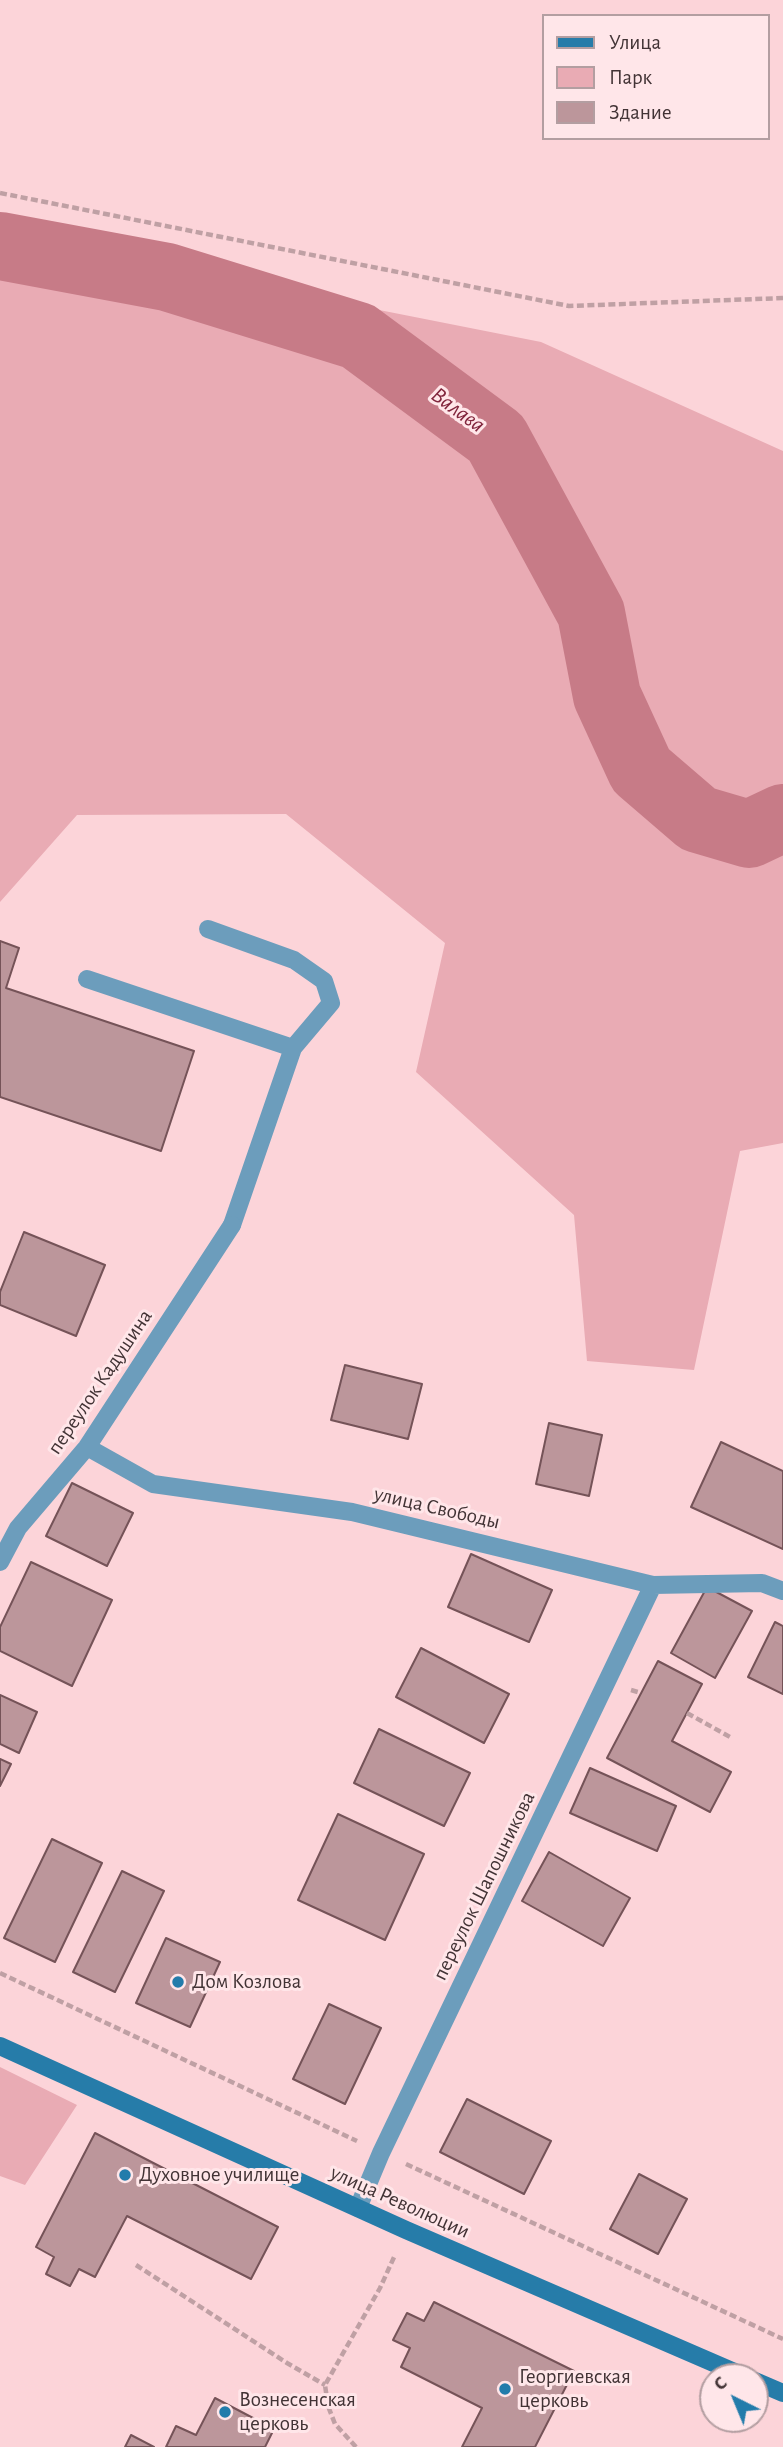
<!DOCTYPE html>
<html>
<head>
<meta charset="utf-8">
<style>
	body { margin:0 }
	#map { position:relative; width:783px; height:2447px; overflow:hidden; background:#fcd4d9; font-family:"Alegreya Sans",sans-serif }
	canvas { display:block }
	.legend { position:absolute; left:542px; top:14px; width:228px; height:126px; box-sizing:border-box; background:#ffe6e9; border:2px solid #b39ea1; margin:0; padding:9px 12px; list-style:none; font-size:21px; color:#423335 }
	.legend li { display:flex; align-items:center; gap:14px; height:35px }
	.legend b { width:35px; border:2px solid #b39ea1 }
	.north { position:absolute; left:699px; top:2363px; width:70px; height:70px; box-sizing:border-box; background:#ffe6e9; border:2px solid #b39ea1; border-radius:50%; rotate:317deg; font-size:19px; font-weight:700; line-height:28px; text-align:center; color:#423335 }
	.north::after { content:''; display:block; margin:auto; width:24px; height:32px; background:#237cab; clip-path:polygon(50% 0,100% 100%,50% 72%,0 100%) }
</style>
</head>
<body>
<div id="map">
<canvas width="783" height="2447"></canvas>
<ul class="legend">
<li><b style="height:9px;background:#267ca9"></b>Улица</li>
<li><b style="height:19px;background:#e9abb4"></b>Парк</li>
<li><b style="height:19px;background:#bc969b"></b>Здание</li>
</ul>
<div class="north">С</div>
</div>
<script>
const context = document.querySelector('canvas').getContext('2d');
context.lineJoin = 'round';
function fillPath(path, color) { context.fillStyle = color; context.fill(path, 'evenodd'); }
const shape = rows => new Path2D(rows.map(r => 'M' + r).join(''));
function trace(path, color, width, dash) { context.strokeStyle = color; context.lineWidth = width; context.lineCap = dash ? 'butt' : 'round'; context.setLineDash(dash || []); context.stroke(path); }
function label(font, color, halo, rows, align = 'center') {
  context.font = font + ' "Alegreya Sans",sans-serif'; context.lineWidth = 6; context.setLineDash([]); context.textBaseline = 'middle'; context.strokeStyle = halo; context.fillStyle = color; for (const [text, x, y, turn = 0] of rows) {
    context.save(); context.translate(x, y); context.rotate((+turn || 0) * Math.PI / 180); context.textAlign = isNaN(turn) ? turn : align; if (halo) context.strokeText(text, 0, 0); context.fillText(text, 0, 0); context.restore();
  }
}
const green = shape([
	[0,235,541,342,783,451,783,1143,740,1151,694,1370,587,1361,574,1215,416,1072,445,943,286,814,77,815,0,902],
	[0,2067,77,2105,25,2185,0,2176]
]);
const river = shape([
	[0,246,167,277,358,336,496,438,591,613,607,696,641,770,698,819,749,834,783,818]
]);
const building = shape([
	[0,941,19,948,6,988,194,1051,161,1151,0,1097,0,941],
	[24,1232,105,1265,76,1336,0,1305,0,1292,24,1232],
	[345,1365,422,1384,408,1439,331,1420,345,1365],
	[549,1423,602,1435,589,1496,536,1484,549,1423],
	[721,1442,783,1471,783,1549,691,1507,721,1442],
	[72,1483,133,1513,107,1566,46,1536,72,1483],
	[471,1554,552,1590,529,1642,448,1607,471,1554],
	[31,1562,112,1600,72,1686,0,1651,0,1627,31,1562],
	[707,1587,752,1611,715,1678,671,1653,707,1587],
	[775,1622,783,1626,783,1694,748,1677,775,1622],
	[421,1648,509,1694,484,1743,396,1697,421,1648],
	[658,1661,702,1684,672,1741,731,1772,710,1812,607,1758,658,1661],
	[0,1695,37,1712,19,1753,0,1744,0,1695],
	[379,1729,470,1773,444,1826,354,1783,379,1729],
	[0,1759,11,1764,0,1786,0,1759],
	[590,1768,676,1806,657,1851,570,1813,590,1768],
	[338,1814,424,1854,385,1940,298,1900,338,1814],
	[52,1839,102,1863,55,1962,4,1938,52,1839],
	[549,1852,630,1898,603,1946,522,1901,549,1852],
	[122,1871,164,1891,115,1992,73,1972,122,1871],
	[166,1938,220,1962,190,2027,136,2003,166,1938],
	[329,2004,381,2028,345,2104,293,2079,329,2004],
	[467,2099,551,2141,524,2194,440,2152,467,2099],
	[95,2133,278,2227,251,2279,127,2216,95,2277,79,2269,70,2286,46,2274,54,2257,36,2247,95,2133],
	[639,2174,687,2199,658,2254,610,2229,639,2174],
	[434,2302,574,2371,535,2447,462,2447,482,2408,401,2367,410,2348,393,2340,407,2313,424,2321,434,2302],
	[215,2398,274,2429,265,2447,166,2447,176,2426,196,2435,215,2398],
	[131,2435,154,2447,125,2447,131,2435]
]);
const path = shape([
	[0,193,569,306,783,298],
	[631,1690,641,1693],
	[687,1713,730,1737],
	[0,1973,357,2141],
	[406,2164,783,2339],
	[136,2265,287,2363,325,2385],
	[356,2447,335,2424,328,2406,325,2385,380,2288,395,2255]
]);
const service = shape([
	[208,929,294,960,324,981,331,1003,293,1048],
	[87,979,293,1048,232,1225]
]);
const minor = shape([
	[87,1447,153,1484,352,1512,653,1585,762,1583,783,1591],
	[0,1562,18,1528,87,1447,232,1225],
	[358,2208,381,2153,653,1585]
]);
const secondary = shape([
	[0,2046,406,2230,746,2377],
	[755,2381,783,2393]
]);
const markers = [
	[178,1982,7,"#237cab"],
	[125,2175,7,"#237cab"],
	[505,2389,7,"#237cab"],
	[225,2412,7,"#237cab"]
];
const streetNames = [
	["переулок Кадушина",100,1382,-56],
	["улица Свободы",437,1508,13],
	["переулок Шапошникова",484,1886,-64],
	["улица Революции",400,2202,24]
];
const poiNames = [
	["Дом Козлова",192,1982],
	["Духовное училище",139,2175],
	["Георгиевская",519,2377],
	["церковь",519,2401],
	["Вознесенская",239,2400],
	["церковь",239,2424]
];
const waterNames = [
	["Валава",458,410,36]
];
fillPath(green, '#e9abb4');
trace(river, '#c77b87', 68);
fillPath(building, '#bc969b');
trace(building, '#755358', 2);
trace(path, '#bfa0a4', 4.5, [7, 3.5]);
trace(service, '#6c9dbc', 18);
trace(minor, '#6c9dbc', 18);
trace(secondary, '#267ca9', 18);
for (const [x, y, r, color] of markers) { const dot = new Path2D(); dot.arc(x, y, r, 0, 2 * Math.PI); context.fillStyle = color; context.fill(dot); trace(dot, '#ffe6e9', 2.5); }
label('21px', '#423335', '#ffe6e9', streetNames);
label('21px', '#423335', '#ffe6e9', poiNames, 'left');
label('italic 23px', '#82263d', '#ffe6e9', waterNames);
</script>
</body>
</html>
